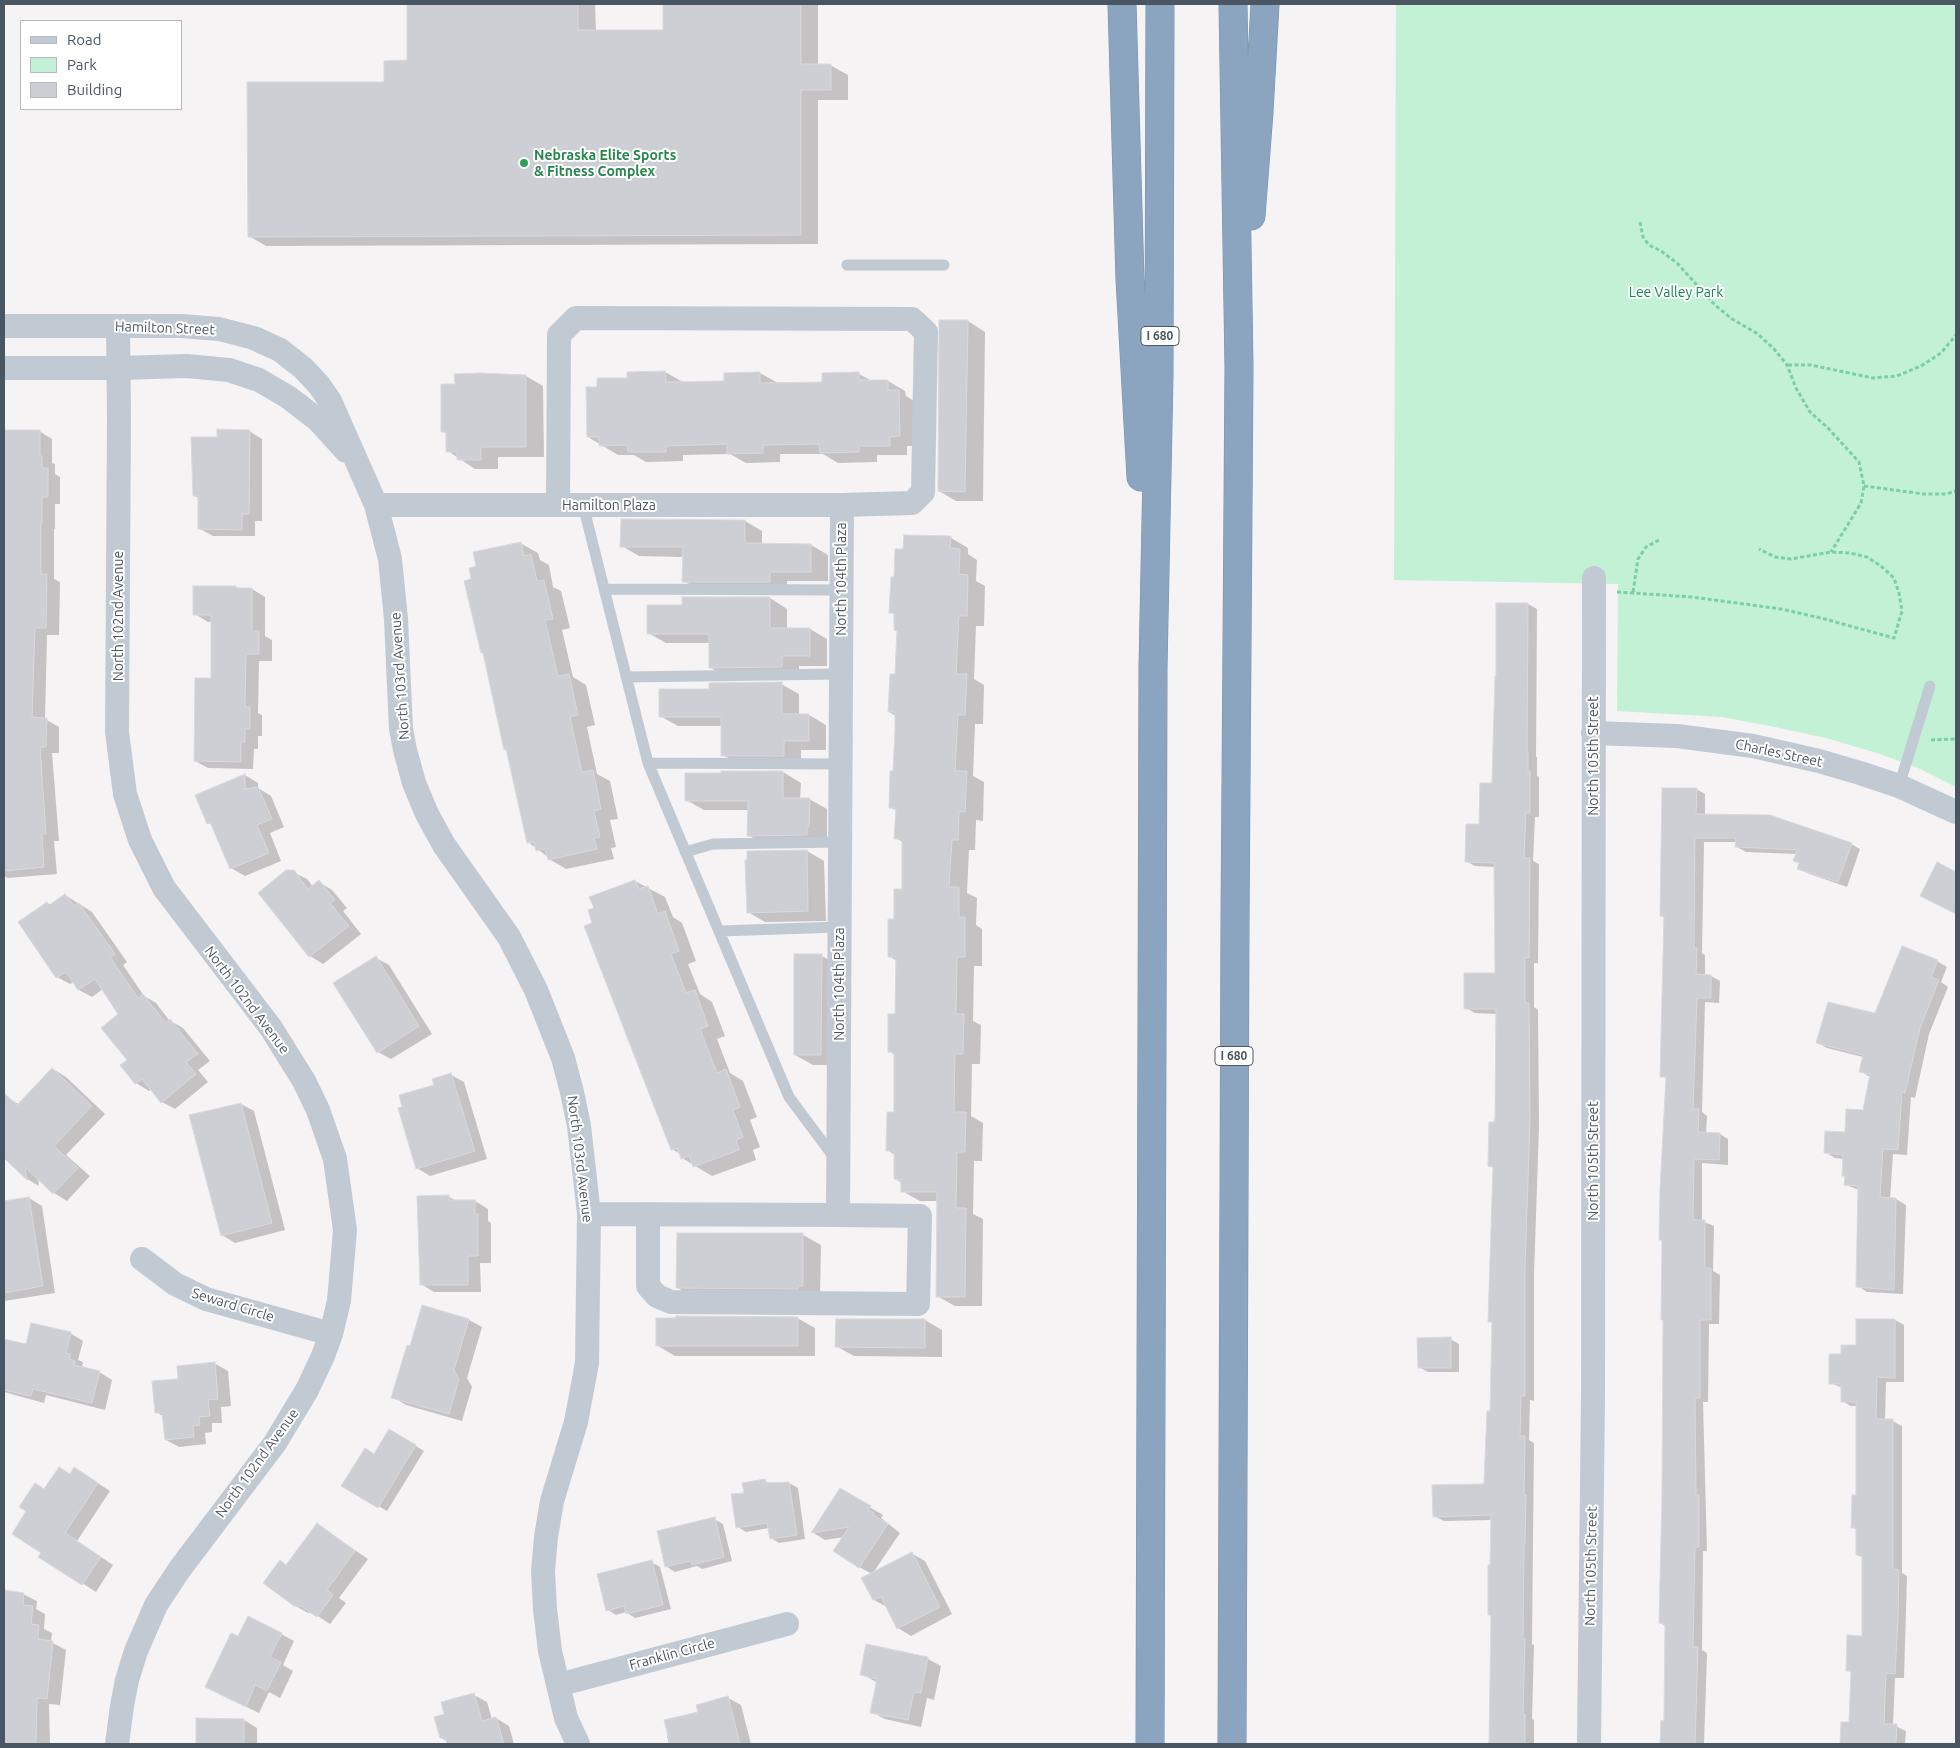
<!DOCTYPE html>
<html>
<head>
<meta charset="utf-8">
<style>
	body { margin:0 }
	#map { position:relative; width:1960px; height:1748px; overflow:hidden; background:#f5f3f3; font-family:Ubuntu,sans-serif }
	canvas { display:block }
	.frame { position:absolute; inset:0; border:5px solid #4a5661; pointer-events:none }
	.legend { position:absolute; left:20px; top:20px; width:162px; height:90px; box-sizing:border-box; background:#fff; border:1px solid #b7bbc0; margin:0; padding:6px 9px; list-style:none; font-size:15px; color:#4a5661 }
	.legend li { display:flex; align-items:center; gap:10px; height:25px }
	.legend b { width:25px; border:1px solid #b7bbc0 }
</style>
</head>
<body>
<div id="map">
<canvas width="1960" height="1748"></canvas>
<div class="frame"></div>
<ul class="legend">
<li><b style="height:6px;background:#c1cad2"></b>Road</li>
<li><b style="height:14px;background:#c3f1d5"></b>Park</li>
<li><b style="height:14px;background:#cdcfd5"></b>Building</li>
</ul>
</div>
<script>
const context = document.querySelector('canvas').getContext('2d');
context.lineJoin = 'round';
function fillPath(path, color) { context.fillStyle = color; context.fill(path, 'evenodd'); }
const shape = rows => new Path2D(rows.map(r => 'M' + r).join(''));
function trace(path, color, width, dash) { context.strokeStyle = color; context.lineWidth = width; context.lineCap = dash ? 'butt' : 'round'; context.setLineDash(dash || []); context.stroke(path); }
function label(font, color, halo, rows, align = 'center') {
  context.font = font + ' Ubuntu,sans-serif'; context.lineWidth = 4; context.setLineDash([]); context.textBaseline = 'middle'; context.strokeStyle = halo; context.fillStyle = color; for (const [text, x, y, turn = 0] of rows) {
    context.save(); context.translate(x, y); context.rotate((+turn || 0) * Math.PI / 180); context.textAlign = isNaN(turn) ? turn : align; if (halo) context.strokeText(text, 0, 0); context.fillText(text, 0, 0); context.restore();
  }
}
const green = shape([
	[1396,4,1956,4,1956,787,1918,768,1877,753,1826,738,1775,727,1722,717,1617,711,1618,584,1394,580]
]);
const shadow = shape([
	[408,4,595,4,596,31,664,31,664,4,818,4,818,65,830,65,848,75,848,100,818,100,818,244,266,246,249,236,386,83,408,61],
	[968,321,985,332,983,501,956,501,939,491],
	[665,372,683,382,725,383,725,374,760,373,778,383,824,383,859,374,872,381,888,381,905,391,906,396,916,402,917,446,907,446,907,455,877,455,877,462,838,463,823,454,780,454,780,462,746,463,730,454,683,455,683,461,646,462,634,455,618,455,588,437,598,388,629,379,628,373],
	[526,376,543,386,544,457,498,457,498,469,475,469,448,451,448,434,442,431,456,385],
	[4,431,39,431,52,439,52,463,55,464,55,474,60,477,60,504,55,504,55,529,54,529,54,579,60,582,59,635,47,635,45,719,59,727,59,753,52,753,59,841,54,841,57,874,8,878,4,876],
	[249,431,262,439,262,521,255,521,255,536,213,536,200,529,200,499,194,496,218,439],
	[745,521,762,531,762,544,811,545,828,555,828,581,787,581,787,592,701,591,684,581,684,557,639,556,622,546],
	[951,538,968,548,968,554,977,560,976,581,985,586,984,626,976,626,974,679,984,685,983,724,975,724,973,776,984,782,983,821,976,820,975,850,969,850,967,893,977,898,976,925,982,929,982,966,974,966,973,1021,981,1025,980,1064,972,1064,971,1116,983,1123,982,1161,974,1161,973,1214,983,1219,982,1306,955,1306,937,1296,938,1201,920,1201,902,1191,902,1183,895,1179,895,1155,887,1150,895,1113,895,1055,889,1051,896,1015,897,961,889,956,895,920,904,891,904,843,896,838,897,811,890,807,894,772,896,716,889,712,896,675,898,631,896,615,891,612,895,579,904,550],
	[520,543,538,553,540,560,549,565,553,587,561,591,570,628,562,630,573,677,586,685,595,725,587,727,597,774,610,781,618,819,610,820,616,847,611,848,614,859,566,869,549,859,548,857,528,842,484,654,482,653,473,580,477,567],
	[236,587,240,589,252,589,265,597,265,636,272,640,272,661,259,661,258,713,262,715,262,736,258,736,258,749,254,749,253,769,208,768,195,761,212,680,212,622,208,622,195,614],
	[770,598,787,609,787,629,810,629,827,639,827,666,799,666,799,677,728,678,711,668,711,643,666,643,648,633,683,606],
	[1528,604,1537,609,1536,757,1537,757,1537,776,1539,777,1539,817,1535,817,1533,861,1539,864,1538,963,1534,963,1534,1007,1538,1010,1539,1125,1534,1276,1534,1401,1530,1400,1529,1440,1534,1443,1532,1644,1534,1645,1532,1719,1534,1720,1534,1744,1490,1744,1492,1616,1489,1614,1492,1520,1444,1521,1434,1516,1485,1486,1491,1412,1493,1323,1489,1321,1494,1168,1490,1166,1495,1123,1497,1014,1475,1013,1466,1008,1496,974,1496,867,1475,866,1466,861,1494,784],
	[781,684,799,694,799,715,809,715,826,725,826,750,801,750,801,766,740,765,723,755,723,726,678,726,660,716,711,690],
	[783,772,801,783,800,799,809,799,827,809,827,837,766,845,748,835,749,810,704,810,686,800,686,774],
	[245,775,258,783,258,788,271,796,284,827,270,833,281,861,245,876,231,868,213,826,208,823,196,796],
	[1696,789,1705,794,1705,816,1851,844,1860,849,1847,887,1807,873,1798,868,1800,864,1797,854,1746,852,1737,847,1737,842,1704,842,1702,953,1705,955,1705,976,1711,976,1720,981,1719,1003,1705,1002,1702,1112,1707,1116,1706,1134,1720,1134,1728,1139,1728,1165,1702,1163,1702,1221,1714,1226,1713,1271,1720,1275,1719,1324,1709,1324,1708,1402,1703,1402,1707,1551,1703,1551,1702,1650,1707,1653,1704,1744,1661,1744,1662,1722,1665,1722,1666,1626,1660,1623,1663,1495,1667,1079,1662,1076,1665,918,1661,916],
	[807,851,824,861,826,921,765,922,748,912],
	[293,872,307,879,313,887,319,882,332,890,347,908,343,911,361,934,323,964,310,956],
	[635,881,665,897,673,917,682,923,696,961,688,964,700,994,712,1002,725,1036,717,1039,730,1073,743,1081,757,1117,750,1120,760,1147,753,1150,756,1160,712,1176,682,1158,680,1154,672,1149,594,923,595,909],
	[65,895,92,912,127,962,123,965,144,996,156,1003,169,1020,183,1028,210,1061,198,1070,208,1082,175,1109,162,1102,152,1089,149,1091,136,1083,128,1060,120,1014,103,989,92,997,79,990,74,982,70,984,57,977,47,903,51,905],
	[822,956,839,966,838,1065,813,1065,795,1055],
	[376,958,389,965,432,1034,391,1059,378,1052],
	[1937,961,1947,967,1941,982,1948,987,1929,1034,1915,1098,1911,1097,1907,1155,1893,1154,1890,1199,1896,1199,1906,1205,1903,1294,1867,1292,1858,1286,1859,1190,1846,1185,1846,1177,1843,1175,1844,1159,1835,1158,1825,1152,1846,1133,1864,1112,1870,1077,1860,1071,1863,1057,1827,1048,1818,1043,1876,1015],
	[53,1069,66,1077,105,1114,66,1155,90,1176,67,1201,54,1193,38,1178,39,1186,27,1179,4,1157,4,1097,5,1096,20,1105],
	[451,1075,464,1082,487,1159,430,1176,417,1168,436,1086],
	[241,1104,254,1111,285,1230,235,1243,222,1235],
	[449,1197,457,1201,475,1201,488,1209,488,1221,491,1223,491,1263,480,1263,481,1292,434,1292,421,1284],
	[29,1198,42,1206,55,1293,4,1301,4,1202],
	[803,1235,821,1245,820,1295,695,1298,678,1288],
	[423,1306,469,1320,482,1327,467,1378,472,1387,462,1421,406,1405,393,1397,411,1347],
	[797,1318,815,1328,815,1356,675,1356,658,1346],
	[925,1320,942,1330,942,1357,854,1356,836,1346],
	[1858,1320,1895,1320,1904,1325,1904,1382,1886,1382,1885,1421,1892,1421,1902,1426,1902,1573,1907,1576,1904,1678,1895,1678,1893,1725,1906,1731,1905,1744,1842,1744,1842,1723,1850,1724,1852,1673,1847,1670,1863,1637,1864,1558,1857,1555,1857,1530,1852,1527,1857,1496,1857,1406,1851,1406,1842,1401,1843,1388,1830,1383,1843,1355,1858,1346],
	[70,1333,83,1341,78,1360,83,1362,82,1366,99,1372,112,1380,105,1410,46,1395,44,1403,4,1392,5,1340,27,1345],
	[1450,1339,1459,1344,1459,1372,1428,1372,1419,1367],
	[214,1363,228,1371,231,1406,221,1407,222,1423,212,1423,212,1432,205,1433,206,1444,179,1447,166,1440,162,1416,157,1412,180,1380],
	[390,1430,424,1451,387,1511,343,1485,375,1455],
	[71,1475,87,1476,110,1491,77,1541,113,1565,96,1592,40,1556,42,1552,45,1490],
	[765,1481,772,1484,789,1483,798,1488,805,1539,779,1543,771,1538,769,1528,746,1532,738,1527,745,1494],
	[840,1490,883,1515,881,1518,900,1533,873,1573,911,1553,925,1561,952,1614,911,1636,898,1628,887,1607,874,1600,872,1574,859,1567,844,1537,825,1540,812,1532],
	[714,1519,723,1524,732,1561,702,1569,697,1566,675,1572,667,1567],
	[317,1524,368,1559,339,1598,346,1603,330,1624,313,1613,308,1613,294,1605,287,1565],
	[651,1562,660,1567,671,1609,635,1618,626,1612,616,1615,608,1610],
	[4,1592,23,1594,37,1601,36,1609,45,1614,44,1629,52,1633,51,1642,66,1650,60,1705,49,1704,50,1744,4,1744],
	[281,1634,294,1641,283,1665,293,1671,280,1698,269,1692,259,1713,206,1687,238,1637],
	[867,1646,928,1659,941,1666,934,1700,927,1698,921,1727,885,1719,872,1712,878,1683,862,1674],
	[474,1695,487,1702,492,1719,496,1718,509,1726,514,1744,448,1744,447,1741,441,1738,446,1715],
	[728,1698,741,1705,751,1744,669,1744,667,1736,700,1713],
	[197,1719,244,1720,257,1728,257,1744,197,1744]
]);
const building = shape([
	[407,4,578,4,578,30,663,30,663,4,801,4,801,64,831,64,831,90,801,90,801,235,248,237,247,82,384,82,384,61,407,60,407,4],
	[939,320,968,320,965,492,938,491,939,320],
	[665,371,666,382,724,381,724,373,760,372,760,383,822,382,822,373,859,372,859,380,888,380,888,390,899,390,900,436,890,437,890,446,859,446,859,452,820,453,819,444,763,445,763,453,727,454,727,444,666,446,666,452,628,452,627,445,599,446,599,437,587,437,586,387,597,387,597,378,627,378,627,372,665,371],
	[480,373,526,375,526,447,481,447,481,460,457,460,457,452,446,452,446,432,441,432,441,384,455,384,454,374,480,373],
	[217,429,250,430,249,514,242,514,242,530,198,529,198,496,193,496,191,437,217,437,217,429],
	[4,430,40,430,40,456,42,456,42,468,48,468,48,497,42,497,42,523,41,523,41,574,47,574,46,628,35,628,32,717,47,718,46,747,40,747,46,834,42,834,44,867,4,871,4,430],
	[621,519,745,520,745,543,811,544,811,572,770,572,770,582,682,582,683,547,620,547,621,519],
	[904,535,951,536,950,548,960,549,959,574,968,575,967,616,959,616,956,674,967,674,965,715,958,715,955,771,967,771,965,812,959,811,958,840,952,840,949,887,959,887,959,917,965,917,965,957,957,957,956,1014,964,1014,963,1054,955,1054,954,1112,966,1112,965,1152,957,1152,956,1208,966,1208,965,1297,936,1297,937,1192,901,1192,901,1180,894,1179,894,1151,886,1151,887,1112,894,1112,894,1052,888,1052,888,1014,895,1014,896,957,888,957,888,919,894,919,894,889,902,889,902,839,894,839,896,808,889,808,890,771,893,771,895,730,895,712,888,712,890,674,895,674,897,631,894,630,894,613,889,613,891,577,894,577,895,549,903,549,904,535],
	[521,542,524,556,531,554,537,581,544,580,553,619,545,620,558,676,569,674,578,715,570,717,582,772,593,770,601,809,594,811,600,837,594,838,597,849,548,860,545,849,536,851,534,842,527,843,506,749,504,750,483,653,481,653,464,581,471,579,469,568,476,566,473,552,521,542],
	[193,586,236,586,236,588,252,588,252,631,259,631,259,654,246,654,245,707,250,707,250,729,245,729,245,742,241,742,241,762,194,761,195,678,211,678,211,615,193,615,193,586],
	[682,597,770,597,770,628,810,628,810,656,782,656,782,667,709,668,709,634,647,634,647,605,682,605,682,597],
	[1496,603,1528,603,1527,751,1528,751,1528,771,1530,771,1530,813,1526,813,1524,858,1530,858,1529,958,1525,958,1525,1003,1529,1003,1530,1119,1525,1270,1525,1396,1521,1396,1520,1436,1525,1436,1524,1495,1526,1495,1525,1544,1524,1544,1523,1639,1525,1639,1523,1714,1525,1714,1525,1744,1489,1744,1491,1615,1488,1615,1488,1565,1490,1565,1491,1515,1433,1517,1432,1485,1484,1484,1487,1411,1490,1411,1492,1322,1488,1322,1493,1167,1488,1166,1489,1122,1494,1122,1495,1118,1496,1009,1464,1009,1464,973,1495,973,1494,863,1465,862,1466,824,1479,824,1480,783,1492,783,1495,676,1496,676,1496,603],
	[782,682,782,714,809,714,809,741,784,741,784,756,721,756,721,717,659,717,659,689,709,689,709,683,782,682],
	[721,771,783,771,783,798,810,798,809,827,807,827,807,835,747,836,748,801,685,801,685,773,721,773,721,771],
	[245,774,245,789,258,787,272,819,257,825,269,853,230,869,210,822,207,824,195,795,245,774],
	[1662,788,1697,788,1696,814,1770,815,1852,843,1838,882,1797,869,1799,863,1793,861,1797,850,1735,847,1736,838,1695,838,1694,948,1697,948,1696,974,1711,975,1711,998,1697,998,1693,1109,1699,1109,1698,1132,1720,1133,1719,1160,1694,1159,1693,1220,1705,1220,1705,1268,1711,1268,1711,1320,1700,1320,1700,1398,1695,1398,1696,1495,1699,1495,1699,1547,1695,1547,1693,1647,1698,1647,1695,1744,1660,1744,1661,1720,1664,1721,1665,1624,1659,1623,1662,1495,1663,1320,1661,1320,1662,1240,1659,1240,1660,1189,1666,1077,1660,1077,1664,916,1660,916,1662,788],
	[807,850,808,911,747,913,745,860,747,860,747,851,807,850],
	[1937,862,1956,872,1956,914,1920,896,1937,862],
	[286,870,294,870,308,889,319,880,335,900,330,903,349,926,309,957,258,893,286,870],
	[635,880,639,889,648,886,658,914,665,911,679,951,671,954,686,993,695,990,708,1026,700,1029,717,1073,726,1069,740,1107,733,1110,743,1137,736,1140,739,1150,693,1167,689,1156,681,1159,677,1148,671,1150,584,926,592,923,588,910,594,908,589,897,635,880],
	[65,894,74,906,79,903,115,954,110,957,138,998,143,994,166,1023,170,1019,198,1054,186,1062,196,1074,161,1103,142,1079,135,1084,120,1065,127,1060,101,1028,118,1014,95,979,78,990,66,972,56,978,18,922,47,902,48,906,65,894],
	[1902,946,1938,960,1931,977,1939,980,1920,1028,1905,1093,1902,1092,1898,1150,1883,1149,1880,1197,1896,1198,1894,1290,1856,1287,1858,1186,1844,1185,1845,1176,1842,1176,1843,1155,1824,1153,1825,1131,1845,1132,1846,1109,1863,1110,1870,1074,1859,1072,1863,1055,1816,1043,1828,1002,1875,1013,1902,946],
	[794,954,822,954,821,1055,794,1055,794,954],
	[376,956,419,1026,377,1053,333,983,376,956],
	[52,1068,92,1106,54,1146,78,1168,53,1194,25,1167,27,1180,4,1158,4,1093,17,1105,52,1068],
	[451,1073,475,1151,416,1169,398,1108,402,1107,399,1095,434,1085,432,1079,451,1073],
	[241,1103,272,1223,221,1236,189,1115,241,1103],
	[449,1195,449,1200,475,1200,475,1214,478,1214,478,1256,468,1256,468,1285,420,1285,417,1196,449,1195],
	[29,1197,43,1286,4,1293,4,1201,29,1197],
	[677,1233,803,1233,803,1286,798,1286,798,1289,676,1288,677,1233],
	[422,1305,469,1319,454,1370,459,1379,449,1414,391,1398,407,1345,410,1346,422,1305],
	[676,1316,798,1317,798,1346,656,1346,656,1318,676,1318,676,1316],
	[836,1319,925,1319,925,1348,835,1347,836,1319],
	[1856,1319,1895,1319,1895,1378,1877,1377,1876,1419,1893,1419,1893,1569,1899,1570,1898,1619,1895,1674,1886,1673,1884,1724,1897,1724,1896,1744,1840,1744,1841,1722,1849,1722,1851,1671,1846,1671,1847,1635,1862,1636,1862,1555,1856,1555,1856,1528,1851,1528,1852,1495,1856,1495,1856,1402,1841,1402,1841,1384,1829,1384,1829,1354,1841,1354,1841,1345,1856,1345,1856,1319],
	[31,1323,71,1332,66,1353,71,1354,69,1359,75,1361,74,1365,100,1371,92,1403,33,1389,31,1396,4,1390,4,1339,26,1344,31,1323],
	[1451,1337,1451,1368,1418,1368,1417,1338,1451,1337],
	[215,1362,218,1399,208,1400,210,1416,199,1417,200,1425,193,1426,194,1437,165,1440,162,1413,155,1413,152,1381,178,1379,177,1366,215,1362],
	[389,1429,416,1445,378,1508,341,1486,365,1448,374,1454,389,1429],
	[59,1467,70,1474,74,1467,98,1483,65,1533,101,1557,82,1585,38,1557,41,1553,12,1534,26,1511,19,1507,35,1483,44,1489,59,1467],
	[765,1479,766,1483,789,1482,797,1535,770,1539,767,1523,736,1528,731,1494,744,1493,742,1483,765,1479],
	[840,1488,871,1506,868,1510,874,1513,873,1515,888,1524,859,1568,833,1551,849,1527,811,1533,840,1488],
	[715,1517,724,1557,692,1565,691,1561,665,1567,657,1531,715,1517],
	[317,1523,355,1551,327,1590,333,1595,317,1617,301,1606,294,1606,263,1583,280,1560,286,1565,317,1523],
	[912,1552,940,1607,897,1629,881,1597,873,1600,861,1578,912,1552],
	[652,1560,663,1605,626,1614,624,1606,606,1611,597,1574,652,1560],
	[4,1590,24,1593,23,1605,33,1606,31,1624,39,1625,38,1639,53,1641,47,1699,37,1698,36,1744,4,1744,4,1590],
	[248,1616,282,1633,270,1657,281,1662,267,1691,255,1685,246,1707,205,1687,231,1633,238,1636,248,1616],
	[866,1644,928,1657,921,1693,914,1692,908,1720,870,1713,877,1679,860,1675,866,1644],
	[474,1693,482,1721,496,1717,504,1744,447,1744,445,1737,440,1738,434,1717,444,1714,441,1702,474,1693],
	[728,1696,740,1744,670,1744,664,1720,698,1712,696,1705,728,1696],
	[196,1718,244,1719,244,1744,196,1744,196,1718]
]);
const path = shape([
	[1640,222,1643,237,1649,245,1661,251,1677,263,1715,305,1732,319,1758,334,1774,349,1787,365,1796,388,1810,412,1828,428,1859,462,1864,486,1861,503,1831,552],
	[1788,365,1811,365,1873,378,1897,376,1921,366,1941,353,1956,335],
	[1864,486,1924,494,1946,494,1956,491],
	[1617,592,1692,597,1781,609,1821,618,1894,638,1902,611,1899,593,1894,578,1881,566,1867,557,1850,553,1831,552,1791,559,1775,557,1759,549],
	[1633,592,1638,559,1646,547,1659,540],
	[1931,740,1956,739]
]);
const lane = shape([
	[847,265,944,265],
	[583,505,648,763,840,764],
	[604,589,841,590],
	[626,677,841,674],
	[648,763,789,1097,836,1160],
	[1899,786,1930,686],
	[685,852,713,844,840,842],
	[720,931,839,927]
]);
const street = shape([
	[4,326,181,326,219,329,254,338,280,350,303,368,319,385,330,401,376,505,390,559,396,619,401,729,405,750,414,783,427,814,444,845,509,937,536,990,563,1058,572,1092,579,1126,589,1214,587,1363,576,1422,552,1501,546,1537,543,1571,545,1609,550,1651,566,1718,578,1744],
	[4,368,119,368,187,366,229,370,259,380,288,397,318,420,346,451],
	[376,505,842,505,912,503,923,492,926,332,912,319,576,318,559,335,558,505],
	[1593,733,1677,736,1753,746,1819,761,1860,773,1899,786,1956,812],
	[589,1214,838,1215,842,505],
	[648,1214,648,1286,657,1296,671,1302,918,1304,920,1216,838,1215],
	[142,1259,175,1284,206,1299,331,1334],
	[558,1685,787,1624],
	[117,1744,122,1706,127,1680,136,1651,156,1605,179,1570,275,1443,307,1390,323,1356,331,1334,339,1301,345,1230,335,1159,318,1110,304,1081,271,1028,164,888,140,840,125,794,117,732,119,417,118,326],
	[1589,1744,1593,1397,1594,578]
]);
const highway = shape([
	[1122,4,1130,279,1141,477],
	[1251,216,1259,112,1265,4],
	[1150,1744,1153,668,1159,375,1160,4],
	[1232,1744,1235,921,1239,367,1233,4]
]);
const markers = [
	[524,163,5,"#2e9e5b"]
];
const shields = [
	[1160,336,38],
	[1234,1056,38]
];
const shieldNames = [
	["I 680",1160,336],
	["I 680",1234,1056]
];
const leisureNames = [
	["Nebraska Elite Sports",534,155],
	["& Fitness Complex",534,171]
];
const parkNames = [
	["Lee Valley Park",1676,292]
];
const streetNames = [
	["Hamilton Street",165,328,2],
	["Hamilton Plaza",609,505],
	["North 104th Plaza",841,579,-90],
	["North 102nd Avenue",118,616,-90],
	["North 103rd Avenue",400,676,-94],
	["Charles Street",1779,753,12],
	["North 105th Street",1593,756,-90],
	["North 104th Plaza",839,984,-90],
	["North 102nd Avenue",247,1000,53],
	["North 103rd Avenue",580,1159,83],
	["North 105th Street",1593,1161,-90],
	["Seward Circle",233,1305,17],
	["North 102nd Avenue",257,1463,-54],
	["North 105th Street",1591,1566,-89],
	["Franklin Circle",672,1654,-15]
];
fillPath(green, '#c3f1d5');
fillPath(shadow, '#0003');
fillPath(building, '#cdcfd5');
trace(building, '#d7d9de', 1);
trace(highway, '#7690ad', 29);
trace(path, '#7ad0a6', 3, [4, 2.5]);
trace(lane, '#c1cad2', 11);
trace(street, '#c1cad2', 24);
trace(highway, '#8ba5c1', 28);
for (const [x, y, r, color] of markers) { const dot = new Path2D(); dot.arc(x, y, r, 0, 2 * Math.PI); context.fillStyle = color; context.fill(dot); trace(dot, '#fff', 2); }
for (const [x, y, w] of shields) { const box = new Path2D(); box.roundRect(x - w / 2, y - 9.5, w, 19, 4); context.fillStyle = '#fff'; context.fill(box); trace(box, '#4a5661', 1); }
label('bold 12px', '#4a5661', null, shieldNames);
label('bold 14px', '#27864d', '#fff', leisureNames, 'left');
label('14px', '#17864f', '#fff', parkNames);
label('14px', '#4a5661', '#fff', streetNames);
</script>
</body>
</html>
